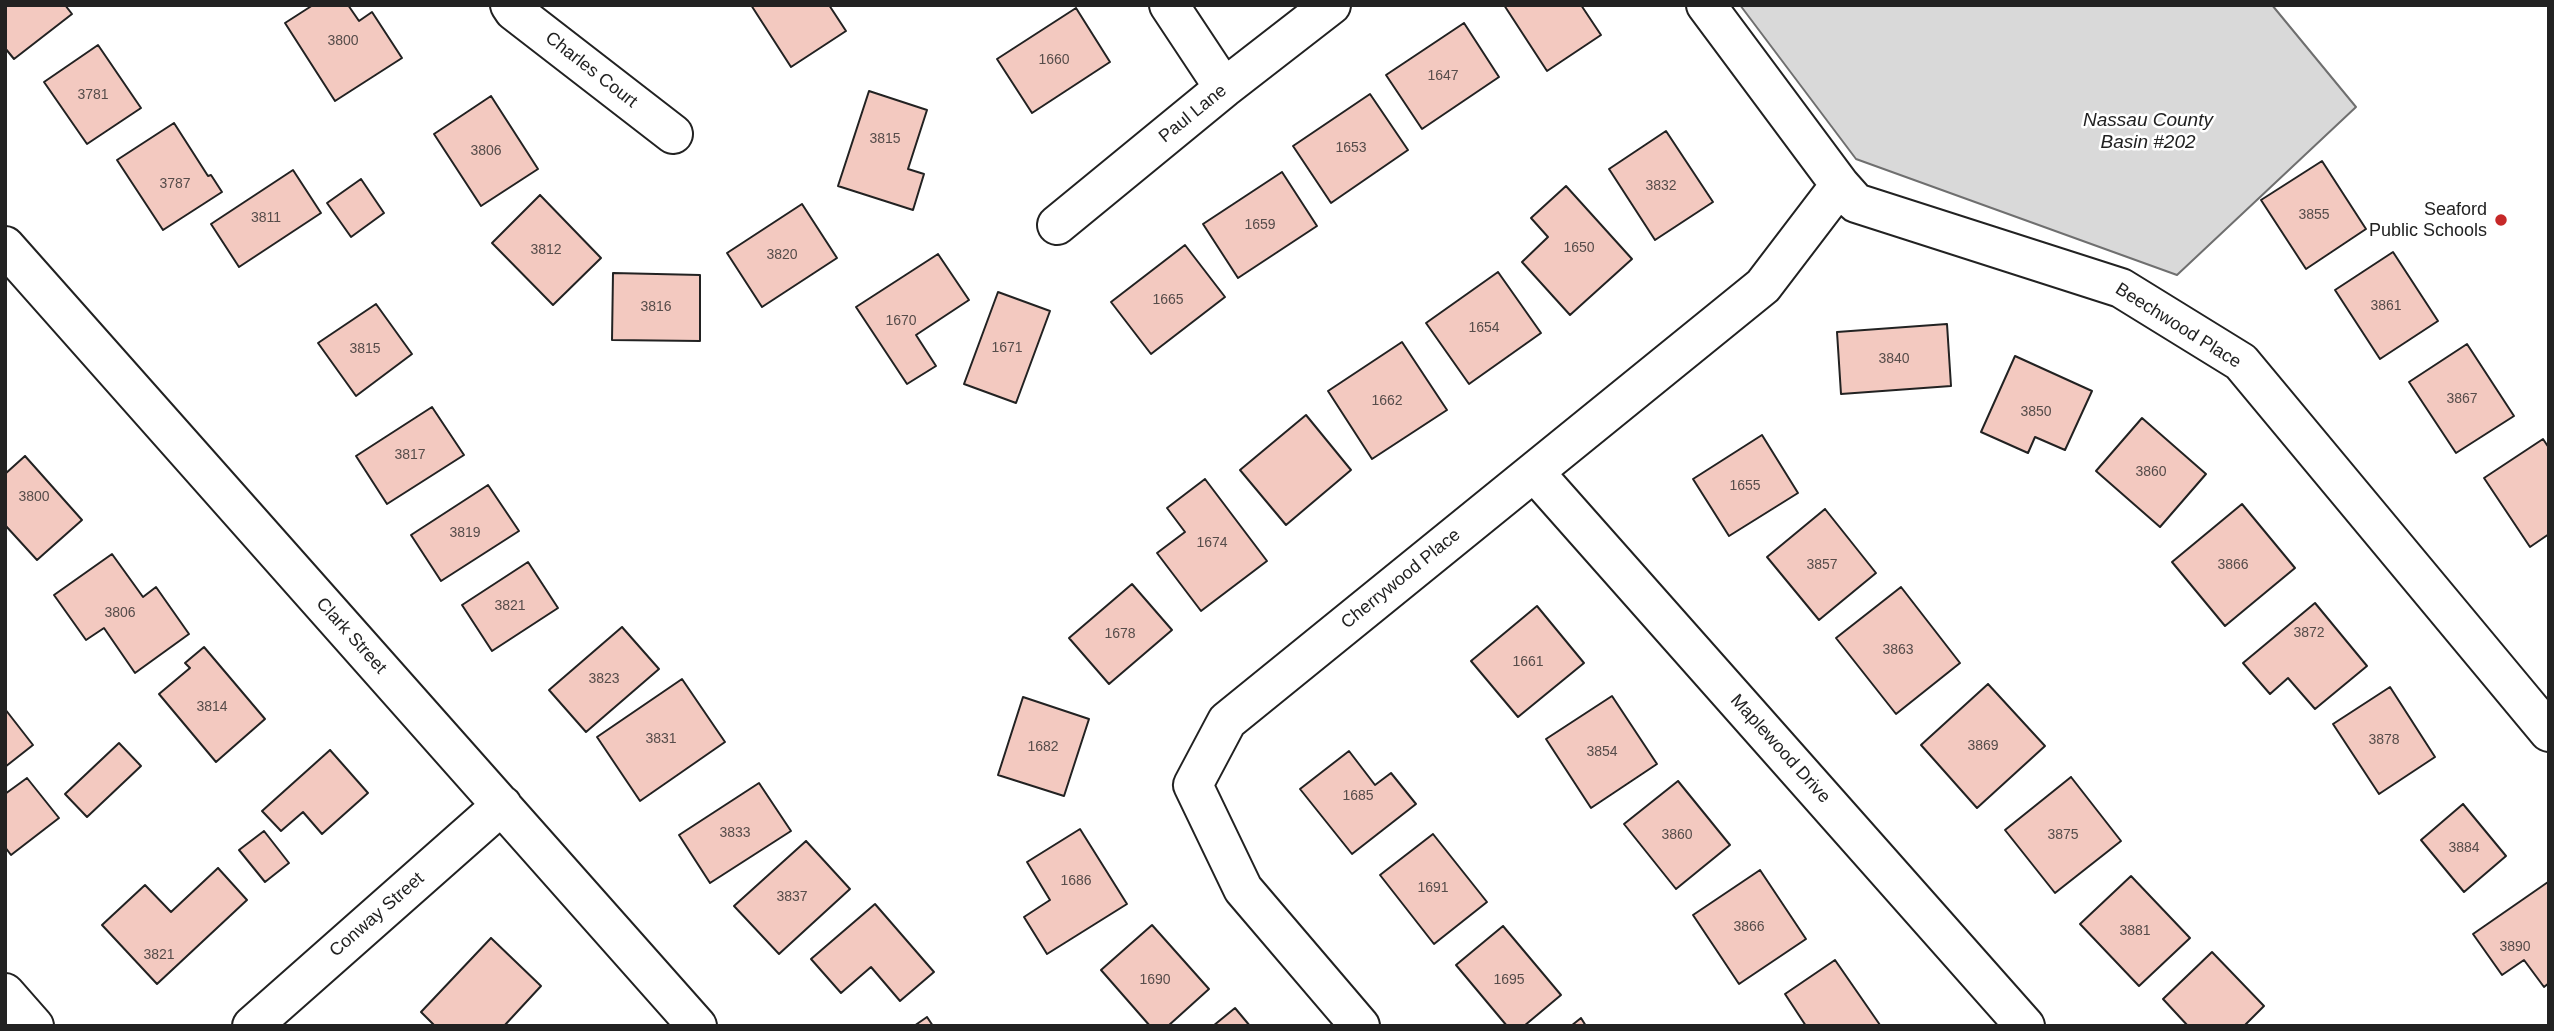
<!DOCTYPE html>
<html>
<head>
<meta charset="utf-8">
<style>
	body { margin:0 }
	#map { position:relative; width:2554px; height:1031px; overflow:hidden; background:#fff; font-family:Arial,sans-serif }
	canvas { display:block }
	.frame { position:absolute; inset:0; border:7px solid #222; pointer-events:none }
</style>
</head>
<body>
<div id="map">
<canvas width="2554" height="1031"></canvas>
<div class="frame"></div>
</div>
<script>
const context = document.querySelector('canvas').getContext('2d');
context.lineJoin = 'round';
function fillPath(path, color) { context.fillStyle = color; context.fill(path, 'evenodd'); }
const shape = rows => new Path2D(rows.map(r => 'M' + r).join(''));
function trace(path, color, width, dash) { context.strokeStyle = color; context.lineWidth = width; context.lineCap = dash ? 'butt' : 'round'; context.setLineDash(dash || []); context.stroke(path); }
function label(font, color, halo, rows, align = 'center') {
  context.font = font + ' Arial,sans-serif'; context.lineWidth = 5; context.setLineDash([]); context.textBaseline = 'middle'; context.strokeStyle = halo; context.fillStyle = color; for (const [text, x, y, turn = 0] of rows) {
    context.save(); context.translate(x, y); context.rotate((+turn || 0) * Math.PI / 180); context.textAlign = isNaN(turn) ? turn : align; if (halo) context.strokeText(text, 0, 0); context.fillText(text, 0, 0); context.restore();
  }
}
const water = shape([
	[1740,5,2272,5,2356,107,2177,275,1856,159,1740,5]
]);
const building = shape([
	[5,5,65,5,72,14,14,59,5,48,5,5],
	[313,5,348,5,359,21,372,12,402,58,335,101,285,23,313,5],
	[751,5,829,5,846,31,791,67,751,5],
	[1504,5,1581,5,1601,35,1547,71,1504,5],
	[1076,8,1110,62,1032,113,997,59,1076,8],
	[1464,23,1499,77,1422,129,1386,75,1464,23],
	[98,45,141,108,87,144,44,82,98,45],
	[869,91,927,110,908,169,924,174,913,210,838,186,869,91],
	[1370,94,1408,150,1331,203,1293,146,1370,94],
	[491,96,538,169,481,206,434,134,491,96],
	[174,123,208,176,211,175,222,192,163,230,117,160,174,123],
	[1666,131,1713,202,1655,240,1609,169,1666,131],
	[2322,161,2366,229,2306,269,2261,200,2322,161],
	[293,170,321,213,239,267,211,224,293,170],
	[1282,172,1317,226,1238,278,1203,224,1282,172],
	[361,179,384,213,351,237,327,203,361,179],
	[1566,186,1632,259,1570,315,1522,262,1548,237,1531,218,1566,186],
	[540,195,601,258,553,305,492,243,540,195],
	[802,204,837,258,762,307,727,253,802,204],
	[1185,245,1225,297,1151,354,1111,302,1185,245],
	[2393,252,2438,321,2380,359,2335,290,2393,252],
	[938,254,969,300,916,335,936,366,907,384,856,307,938,254],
	[1498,272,1541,333,1469,384,1426,323,1498,272],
	[613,273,700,275,700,341,612,340,613,273],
	[998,292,1050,311,1016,403,964,384,998,292],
	[376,304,412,354,356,396,318,343,376,304],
	[1947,324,1951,386,1841,394,1837,332,1947,324],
	[1402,342,1447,410,1372,459,1328,391,1402,342],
	[2467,344,2514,416,2456,453,2409,382,2467,344],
	[2015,356,2092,391,2065,450,2035,437,2028,453,1981,432,2015,356],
	[432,407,464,455,387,504,356,456,432,407],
	[1306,415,1351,470,1286,525,1240,470,1306,415],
	[2142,418,2206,474,2160,527,2096,471,2142,418],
	[1762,435,1798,493,1729,536,1693,479,1762,435],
	[2543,439,2549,448,2549,534,2530,547,2484,478,2543,439],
	[25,456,82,520,37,560,5,525,5,474,25,456],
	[1205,479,1267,561,1201,611,1157,553,1185,532,1167,508,1205,479],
	[488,485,519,531,441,581,411,535,488,485],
	[2242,504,2295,568,2225,626,2172,562,2242,504],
	[1825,509,1876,573,1819,620,1767,557,1825,509],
	[112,554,143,597,156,587,189,634,135,673,104,628,86,640,54,595,112,554],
	[528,562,558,608,492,651,462,605,528,562],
	[1132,584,1172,630,1109,684,1069,638,1132,584],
	[1901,587,1960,663,1896,714,1836,638,1901,587],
	[2315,603,2367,666,2315,709,2288,678,2270,694,2243,663,2315,603],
	[1537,606,1584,663,1518,717,1471,661,1537,606],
	[622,627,659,669,586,732,549,690,622,627],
	[204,647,265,719,216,762,159,694,190,668,185,663,204,647],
	[682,679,725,742,640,801,597,737,682,679],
	[1988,684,2045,746,1977,808,1921,745,1988,684],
	[2390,687,2435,757,2379,794,2333,724,2390,687],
	[1612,696,1657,764,1591,808,1546,739,1612,696],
	[1023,697,1089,719,1064,796,998,775,1023,697],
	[5,709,33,745,5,767,5,709],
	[119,743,141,766,87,817,65,794,119,743],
	[330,750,368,793,322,834,303,812,281,831,262,811,330,750],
	[1349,751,1375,785,1391,773,1416,804,1352,854,1300,789,1349,751],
	[2071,777,2121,841,2055,893,2005,830,2071,777],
	[27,778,59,818,11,855,5,847,5,794,27,778],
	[1678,781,1730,845,1676,889,1624,824,1678,781],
	[759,783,791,831,710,883,679,835,759,783],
	[2463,804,2506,856,2464,892,2421,840,2463,804],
	[1080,829,1127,904,1047,954,1024,917,1050,900,1027,862,1080,829],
	[264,831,289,863,265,882,239,850,264,831],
	[1433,834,1487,902,1434,944,1380,875,1433,834],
	[806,841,850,889,779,954,734,906,806,841],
	[218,868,247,900,157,984,102,925,145,885,171,912,218,868],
	[1760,870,1806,939,1739,984,1693,915,1760,870],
	[2131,876,2190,938,2139,986,2080,924,2131,876],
	[2548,882,2549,983,2544,987,2524,960,2502,975,2473,934,2548,882],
	[875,904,934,972,900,1001,871,967,841,993,811,959,875,904],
	[1152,925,1209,989,1168,1026,1150,1026,1101,970,1152,925],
	[1503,926,1561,995,1524,1026,1507,1026,1456,965,1503,926],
	[491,938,541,986,504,1026,435,1026,421,1012,491,938],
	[2212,952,2264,1006,2244,1026,2188,1026,2163,999,2212,952],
	[1835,960,1880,1025,1880,1026,1806,1026,1785,994,1835,960],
	[1235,1008,1250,1026,1213,1026,1235,1008],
	[927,1017,933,1026,914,1026,927,1017],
	[1581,1018,1586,1026,1571,1026,1581,1018]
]);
const minor = shape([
	[510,5,514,11,673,134],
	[1169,5,1224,88],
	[1706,5,1840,185,1856,203,2121,288,2241,362,2549,732],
	[1057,225,1224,88,1331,5],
	[5,246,697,1026],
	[1534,472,2025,1026],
	[5,993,34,1026],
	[252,1026,502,805],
	[1360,1026,1243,889,1193,785,1227,721,1763,286,1840,185]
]);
const markers = [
	[2501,220,7,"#c62828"]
];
const numberNames = [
	["3800",343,41],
	["1660",1054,60],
	["1647",1443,76],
	["3781",93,95],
	["3815",885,139],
	["1653",1351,148],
	["3806",486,151],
	["3787",175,184],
	["3832",1661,186],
	["3855",2314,215],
	["3811",266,218],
	["1659",1260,225],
	["1650",1579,248],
	["3812",546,250],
	["3820",782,255],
	["1665",1168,300],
	["3861",2386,306],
	["3816",656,307],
	["1670",901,321],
	["1654",1484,328],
	["1671",1007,348],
	["3815",365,349],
	["3840",1894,359],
	["3867",2462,399],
	["1662",1387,401],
	["3850",2036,412],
	["3817",410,455],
	["3860",2151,472],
	["1655",1745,486],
	["3800",34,497],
	["3819",465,533],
	["1674",1212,543],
	["3857",1822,565],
	["3866",2233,565],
	["3821",510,606],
	["3806",120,613],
	["3872",2309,633],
	["1678",1120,634],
	["3863",1898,650],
	["1661",1528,662],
	["3823",604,679],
	["3814",212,707],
	["3831",661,739],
	["3878",2384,740],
	["3869",1983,746],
	["1682",1043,747],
	["3854",1602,752],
	["1685",1358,796],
	["3833",735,833],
	["3860",1677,835],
	["3875",2063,835],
	["3884",2464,848],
	["1686",1076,881],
	["1691",1433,888],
	["3837",792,897],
	["3866",1749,927],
	["3881",2135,931],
	["3890",2515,947],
	["3821",159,955],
	["1690",1155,980],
	["1695",1509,980]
];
const streetNames = [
	["Charles Court",591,70,38],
	["Paul Lane",1193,114,-39],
	["Beechwood Place",2178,326,32],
	["Cherrywood Place",1401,579,-39],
	["Clark Street",351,636,48],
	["Maplewood Drive",1780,749,48],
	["Conway Street",377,915,-41]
];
const poiNames = [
	["Seaford",2487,210],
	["Public Schools",2487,231]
];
const waterNames = [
	["Nassau County",2148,121],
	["Basin #202",2148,143]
];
fillPath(water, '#d9d9d9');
trace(water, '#6f6f6f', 2);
fillPath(building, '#f3c9c0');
trace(building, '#222', 2);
trace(minor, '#222', 42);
trace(minor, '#fff', 38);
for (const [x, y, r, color] of markers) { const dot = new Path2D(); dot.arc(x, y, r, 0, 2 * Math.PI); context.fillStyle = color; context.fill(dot); trace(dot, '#fff', 2.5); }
label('14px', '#564c4a', null, numberNames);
label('18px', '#222', '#fff', streetNames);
label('18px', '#222', '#fff', poiNames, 'right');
label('italic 19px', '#222', '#fff', waterNames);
</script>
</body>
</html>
